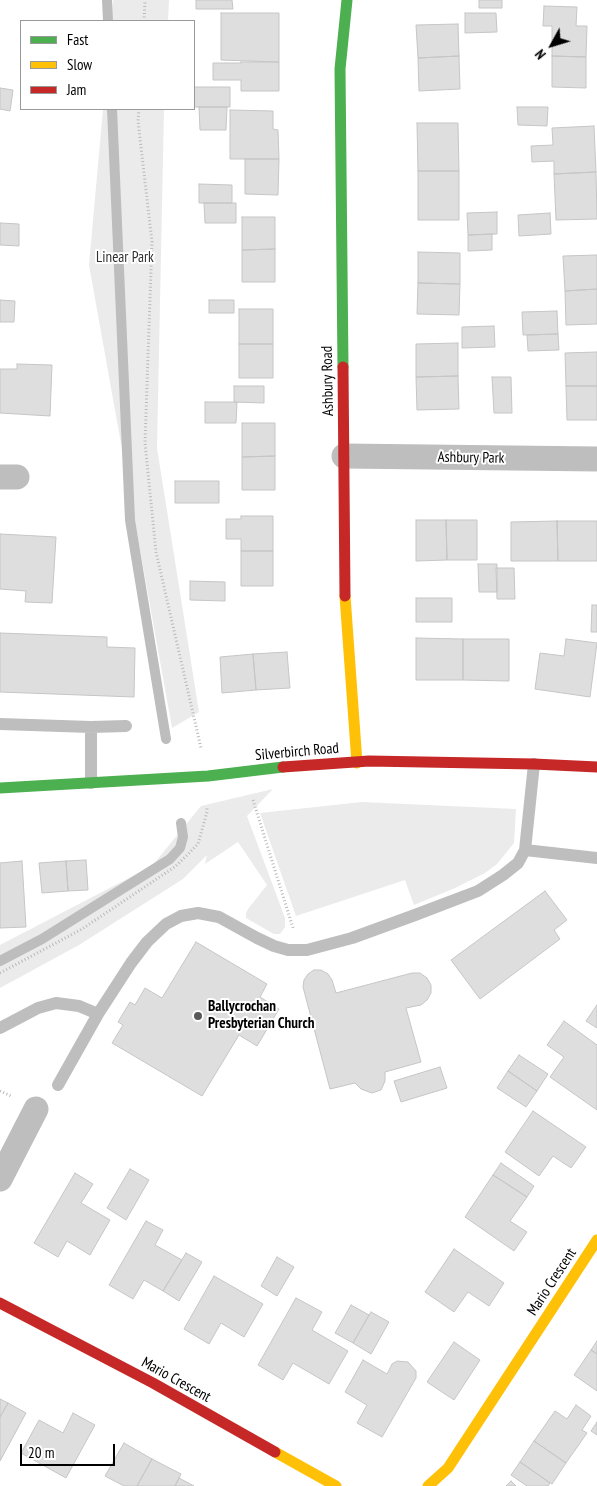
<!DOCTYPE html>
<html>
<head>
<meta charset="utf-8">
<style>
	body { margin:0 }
	#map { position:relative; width:597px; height:1486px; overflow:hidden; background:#fff; font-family:"PT Sans Narrow",sans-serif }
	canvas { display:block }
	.legend { position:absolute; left:20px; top:20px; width:175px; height:90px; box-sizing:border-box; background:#fff; border:1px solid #999; margin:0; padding:6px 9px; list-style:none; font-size:15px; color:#000 }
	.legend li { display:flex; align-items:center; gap:10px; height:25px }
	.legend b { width:25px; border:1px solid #999 }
	.north { position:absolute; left:527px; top:20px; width:50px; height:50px; -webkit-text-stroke:4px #fff; paint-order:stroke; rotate:231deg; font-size:14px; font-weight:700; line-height:20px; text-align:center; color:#000 }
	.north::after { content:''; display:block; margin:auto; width:18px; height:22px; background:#000; clip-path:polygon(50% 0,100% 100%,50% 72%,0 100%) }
	.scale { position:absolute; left:20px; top:1444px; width:95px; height:22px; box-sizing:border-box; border:2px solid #000; border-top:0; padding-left:6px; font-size:15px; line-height:18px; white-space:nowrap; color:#000; -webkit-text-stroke:4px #fff; paint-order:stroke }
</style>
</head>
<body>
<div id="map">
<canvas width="597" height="1486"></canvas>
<ul class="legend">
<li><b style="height:6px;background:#4caf50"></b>Fast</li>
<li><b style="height:6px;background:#ffc107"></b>Slow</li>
<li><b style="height:6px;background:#c62828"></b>Jam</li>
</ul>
<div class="north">N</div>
<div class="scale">20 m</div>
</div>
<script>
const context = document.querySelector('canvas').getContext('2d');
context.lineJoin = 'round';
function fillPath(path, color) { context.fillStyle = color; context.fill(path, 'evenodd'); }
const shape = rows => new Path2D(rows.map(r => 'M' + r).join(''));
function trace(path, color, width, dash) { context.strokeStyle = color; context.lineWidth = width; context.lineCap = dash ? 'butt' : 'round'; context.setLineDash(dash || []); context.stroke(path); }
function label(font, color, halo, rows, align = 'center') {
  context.font = font + ' "PT Sans Narrow",sans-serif'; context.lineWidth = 4; context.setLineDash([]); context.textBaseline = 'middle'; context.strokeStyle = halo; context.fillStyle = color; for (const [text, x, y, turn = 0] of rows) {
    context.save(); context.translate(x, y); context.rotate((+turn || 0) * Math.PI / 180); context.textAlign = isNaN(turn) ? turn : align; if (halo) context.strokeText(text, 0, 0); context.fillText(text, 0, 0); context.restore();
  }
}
const green = shape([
	[113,0,169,0,168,21,111,21],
	[103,109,164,109,157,448,199,712,172,728,89,265],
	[273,789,247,816,285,918,285,927,280,934,274,934,246,918,246,913,248,909,267,885,238,842,205,864,207,855,183,879,79,945,0,988,0,945,152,866,201,806],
	[362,802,516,809,514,843,497,864,485,873,455,888,414,905,405,880,296,916,260,813]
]);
const stream = shape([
	[107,0,108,21],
	[112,109,130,520,166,739],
	[0,961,42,939,170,859,180,848,183,837,181,823]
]);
const building = shape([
	[196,0,232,0,233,9,196,9,196,0],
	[479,0,502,0,502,8,479,8,479,0],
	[544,6,577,7,576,26,587,26,586,57,552,56,552,26,543,26,544,6],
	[221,13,279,13,279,62,221,60,221,13],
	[465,13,496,13,497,32,465,33,465,13],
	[458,24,459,56,418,58,416,25,458,24],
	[459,56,460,89,419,91,418,58,459,56],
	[552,56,586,57,586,88,552,87,552,56],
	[241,62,279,62,279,91,241,91,241,80,213,80,213,63,241,63,241,62],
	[194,87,230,87,230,107,194,107,194,87],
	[0,88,13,90,10,111,0,109,0,88],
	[199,107,227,107,226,130,200,130,199,107],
	[517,107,548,107,547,126,518,125,517,107],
	[230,110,273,111,273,129,278,130,279,159,230,159,230,110],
	[417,123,458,123,459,171,418,171,417,123],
	[594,126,596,172,554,174,554,161,532,162,531,146,553,145,552,128,594,126],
	[245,159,279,159,278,195,245,194,245,159],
	[418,171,459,171,459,220,418,220,418,171],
	[596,172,597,219,556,220,554,174,596,172],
	[199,184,232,185,232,203,199,203,199,184],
	[204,203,236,203,236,223,205,223,204,203],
	[497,212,497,234,468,235,467,213,497,212],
	[550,213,551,234,519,236,518,215,550,213],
	[242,217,275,217,275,249,242,250,242,217],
	[0,223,19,224,19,246,0,245,0,223],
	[492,234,492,250,468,251,468,235,492,234],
	[275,249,275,282,242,282,242,250,275,249],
	[418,252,460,253,460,284,418,283,418,252],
	[597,255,597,289,565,291,563,256,597,255],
	[418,283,460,284,459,315,417,314,418,283],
	[597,289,597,324,566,325,565,291,597,289],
	[0,300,15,301,14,322,0,322,0,300],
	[209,300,234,300,234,313,209,313,209,300],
	[239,309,273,309,273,344,239,344,239,309],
	[557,311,558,334,523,335,522,312,557,311],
	[494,326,495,347,462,348,462,327,494,326],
	[558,334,559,350,528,351,527,335,558,334],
	[458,343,458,376,416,377,416,344,458,343],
	[239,344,273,344,273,378,239,378,239,344],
	[597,352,597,386,566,386,565,353,597,352],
	[17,364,52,365,50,416,0,413,0,369,17,369,17,364],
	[458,376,459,409,417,410,416,377,458,376],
	[492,377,511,377,512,413,494,413,492,377],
	[234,386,264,386,264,403,234,402,234,386],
	[566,386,597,386,597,420,567,420,566,386],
	[205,402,237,402,236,423,205,423,205,402],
	[242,423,275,423,275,456,242,457,242,423],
	[275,456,275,490,242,490,242,457,275,456],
	[175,481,219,481,219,503,175,503,175,481],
	[241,516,273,516,273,551,241,551,241,539,226,539,226,519,241,519,241,516],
	[416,520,446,520,447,560,416,561,416,520],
	[446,520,477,520,477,560,447,560,446,520],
	[557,521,558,561,511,561,511,522,557,521],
	[557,521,597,521,597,561,558,561,557,521],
	[0,534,56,537,52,603,25,602,26,591,0,589,0,534],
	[241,551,273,551,273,586,241,586,241,551],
	[478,564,497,564,497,592,479,592,478,564],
	[496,568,514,568,515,599,497,599,496,568],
	[190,581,225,582,225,601,190,600,190,581],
	[416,598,452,598,452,622,416,622,416,598],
	[592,605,597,605,597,632,591,632,592,605],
	[0,633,107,637,107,647,135,648,134,697,0,692,0,633],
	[416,638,463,639,463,680,416,680,416,638],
	[463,639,509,639,509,681,463,680,463,639],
	[566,639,597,643,590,697,535,689,540,653,564,656,566,639],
	[287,652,290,688,256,690,253,654,287,652],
	[253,654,256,690,222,693,220,657,253,654],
	[86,860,88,890,68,891,66,861,86,860],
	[22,861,26,927,0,928,0,863,22,861],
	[66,861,68,891,42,893,39,863,66,861],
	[545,891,567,920,554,930,560,939,480,999,451,960,545,891],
	[196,942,267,984,260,997,279,1009,257,1046,239,1035,202,1096,112,1043,123,1025,118,1022,130,1002,135,1005,145,988,162,998,196,942],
	[314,970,321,970,328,974,332,980,336,993,412,973,420,973,427,978,431,985,431,993,427,1000,421,1005,406,1008,421,1062,385,1072,385,1081,381,1090,372,1093,361,1089,355,1083,330,1089,303,987,304,980,308,974,314,970],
	[597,1005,597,1028,586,1021,597,1005],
	[564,1021,597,1045,597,1110,550,1077,564,1057,547,1045,564,1021],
	[519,1055,548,1074,537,1091,508,1071,519,1055],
	[440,1067,447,1088,401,1102,394,1081,440,1067],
	[508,1071,537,1091,526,1107,497,1088,508,1071],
	[533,1111,586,1147,571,1168,553,1156,539,1176,505,1152,533,1111],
	[501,1163,534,1186,527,1197,493,1175,501,1163],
	[130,1169,149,1180,126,1220,107,1208,130,1169],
	[75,1173,93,1184,81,1203,110,1220,90,1255,67,1241,58,1257,34,1243,75,1173],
	[493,1175,527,1197,510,1221,527,1232,514,1251,465,1217,493,1175],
	[146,1221,163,1230,155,1245,182,1260,163,1291,144,1280,133,1299,109,1285,146,1221],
	[454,1249,504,1283,489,1306,468,1292,454,1312,425,1292,454,1249],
	[186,1253,202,1262,179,1301,163,1291,186,1253],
	[277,1257,294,1267,277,1296,261,1286,277,1257],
	[214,1276,263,1304,244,1337,221,1323,209,1344,184,1329,214,1276],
	[296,1298,322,1312,312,1330,348,1351,329,1384,293,1363,283,1380,258,1365,296,1298],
	[351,1305,369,1315,353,1343,335,1333,351,1305],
	[371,1312,389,1322,371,1354,353,1343,371,1312],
	[597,1341,597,1354,591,1350,597,1341],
	[454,1342,480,1360,454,1400,427,1382,454,1342],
	[591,1350,597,1354,597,1391,574,1375,591,1350],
	[363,1360,387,1374,392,1364,397,1361,408,1362,416,1371,416,1378,382,1437,357,1423,367,1405,345,1392,363,1360],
	[0,1399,8,1403,0,1417,0,1399],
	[8,1403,26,1413,0,1461,0,1417,8,1403],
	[576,1405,591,1416,582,1430,587,1433,566,1463,534,1441,555,1411,567,1419,576,1405],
	[73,1413,95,1425,66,1478,21,1453,39,1420,63,1433,73,1413],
	[597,1422,597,1435,591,1431,597,1422],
	[534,1441,566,1463,552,1484,520,1462,534,1441],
	[124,1443,152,1459,137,1486,124,1486,105,1476,124,1443],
	[152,1459,181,1474,175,1486,137,1486,152,1459],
	[520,1462,550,1483,548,1486,527,1486,511,1475,520,1462],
	[179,1478,194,1486,175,1486,179,1478],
	[511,1481,516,1486,506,1486,511,1481]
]);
const path = shape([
	[144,21,145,0],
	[139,109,138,121,152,242,145,443,156,552,201,748],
	[253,800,293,928],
	[0,973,82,929,176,866,198,844,207,812,207,806],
	[0,1091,11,1096]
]);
const lane = shape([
	[0,724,91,727,126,726],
	[91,783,91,727],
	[525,850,597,858],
	[0,1028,38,1008,56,1003,79,1006,98,1014],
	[58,1085,98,1014,131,963,147,942,166,924,181,916,198,913,219,917,257,938,274,946,288,950,307,950,352,938,415,915,478,891,503,875,518,863,525,850,534,764]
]);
const street = shape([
	[344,456,597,459],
	[0,477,17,477],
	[0,1179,36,1109]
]);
const fast = shape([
	[343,367,340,69,347,0],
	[0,788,208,776,283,767]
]);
const slow = shape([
	[345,596,357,763],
	[275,1452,336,1486],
	[428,1486,448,1468,597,1240]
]);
const jam = shape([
	[343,367,345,596],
	[283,767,369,761,534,764,597,767],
	[0,1303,153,1383,275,1452]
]);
const markers = [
	[198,1016,5,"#595959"]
];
const parkNames = [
	["Linear Park",125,258]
];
const streetNames = [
	["Ashbury Road",328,381,-91],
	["Ashbury Park",471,458,1],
	["Silverbirch Road",297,752,-5],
	["Mario Crescent",552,1282,-57],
	["Mario Crescent",176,1380,29]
];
const poiNames = [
	["Ballycrochan",208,1007],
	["Presbyterian Church",208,1024]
];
fillPath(green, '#ebebeb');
trace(stream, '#bdbdbd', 10);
fillPath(building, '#dedede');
trace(building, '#c6c6c6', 1);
trace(path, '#b9b9b9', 3, [1, 2.5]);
trace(lane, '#bebebe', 12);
trace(street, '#bebebe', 25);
trace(fast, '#4caf50', 11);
trace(slow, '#ffc107', 11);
trace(jam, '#c62828', 11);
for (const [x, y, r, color] of markers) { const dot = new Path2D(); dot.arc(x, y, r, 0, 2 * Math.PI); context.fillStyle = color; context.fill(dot); trace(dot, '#fff', 2); }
label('15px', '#313131', '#fff', parkNames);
label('15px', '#000', '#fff', streetNames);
label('bold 15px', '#000', '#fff', poiNames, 'left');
</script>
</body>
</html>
